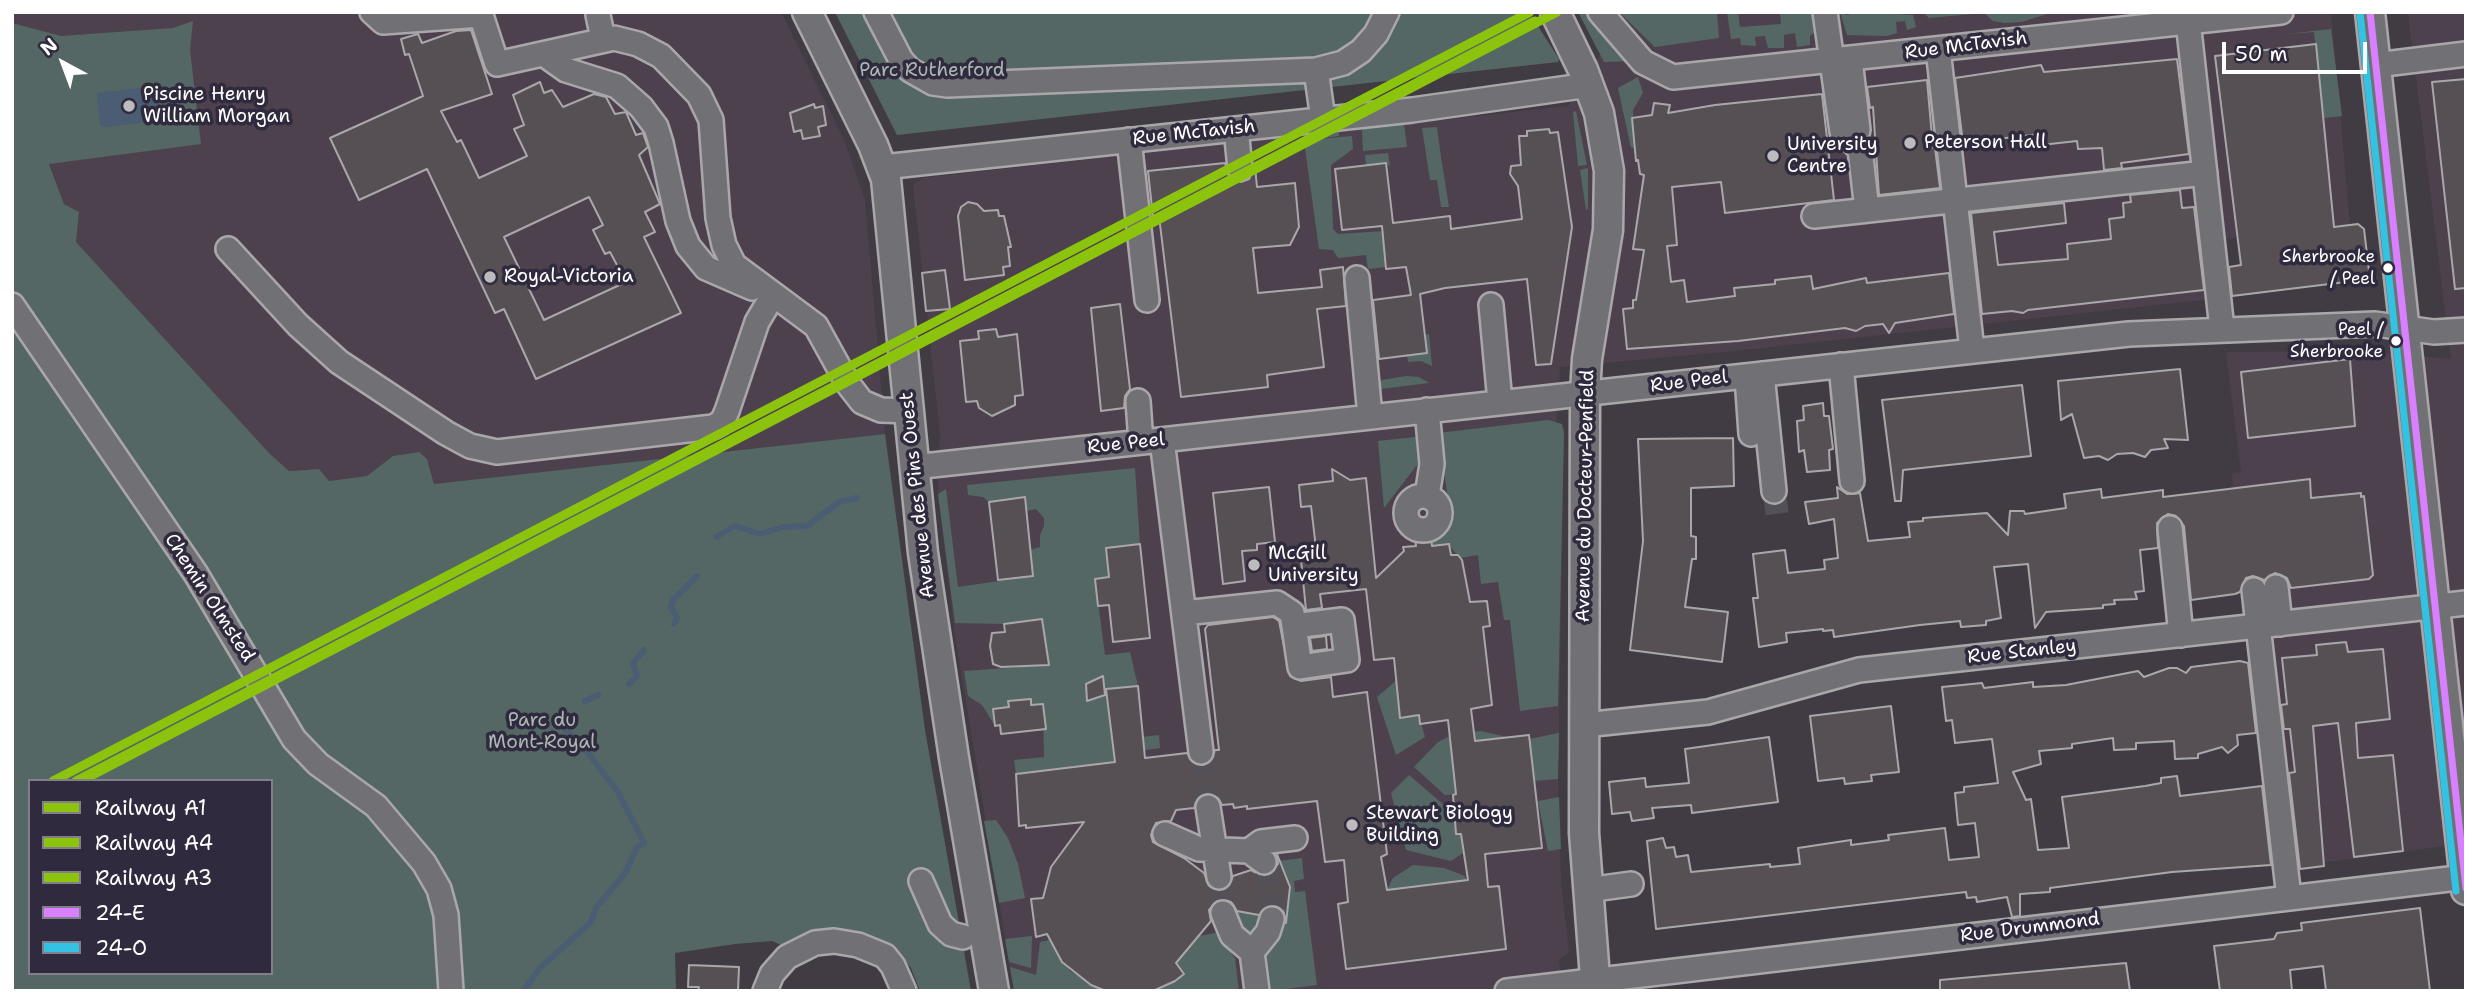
<!DOCTYPE html>
<html>
<head>
<meta charset="utf-8">
<style>
	body { margin:0 }
	#map { position:relative; width:2478px; height:1003px; overflow:hidden; background:#413c44; font-family:"Shantell Sans",sans-serif }
	canvas { display:block }
	.frame { position:absolute; inset:0; border:14px solid #fff; pointer-events:none }
	.legend { position:absolute; left:28px; top:779px; width:245px; height:196px; box-sizing:border-box; background:#2f2a3d; border:2px solid #827f8b; margin:0; padding:9px 12px; list-style:none; font-size:21px; color:#fff }
	.legend li { display:flex; align-items:center; gap:14px; height:35px }
	.legend b { width:35px; border:2px solid #827f8b }
	.north { position:absolute; left:28px; top:28px; width:70px; height:70px; -webkit-text-stroke:5px #2f2a3d; paint-order:stroke; rotate:319deg; font-size:19px; font-weight:700; line-height:28px; text-align:center; color:#fff }
	.north::after { content:''; display:block; margin:auto; width:24px; height:32px; background:#fff; clip-path:polygon(50% 0,100% 100%,50% 72%,0 100%) }
	.scale { position:absolute; left:2222px; top:42px; width:145px; height:32px; box-sizing:border-box; border:4px solid #fff; border-top:0; padding-left:9px; font-size:21px; line-height:24px; white-space:nowrap; color:#fff; -webkit-text-stroke:5px #2f2a3d; paint-order:stroke }
</style>
</head>
<body>
<div id="map">
<canvas width="2478" height="1003"></canvas>
<div class="frame"></div>
<ul class="legend">
<li><b style="height:9px;background:#8cc40d"></b>Railway A1</li>
<li><b style="height:9px;background:#8cc40d"></b>Railway A4</li>
<li><b style="height:9px;background:#8cc40d"></b>Railway A3</li>
<li><b style="height:9px;background:#d880ff"></b>24-E</li>
<li><b style="height:9px;background:#33c2e2"></b>24-O</li>
</ul>
<div class="north">N</div>
<div class="scale">50 m</div>
</div>
<script>
const context = document.querySelector('canvas').getContext('2d');
context.lineJoin = 'round';
function fillPath(path, color) { context.fillStyle = color; context.fill(path, 'evenodd'); }
const shape = rows => new Path2D(rows.map(r => 'M' + r).join(''));
function trace(path, color, width, dash) { context.strokeStyle = color; context.lineWidth = width; context.lineCap = dash ? 'butt' : 'round'; context.setLineDash(dash || []); context.stroke(path); }
function label(font, color, halo, rows, align = 'center') {
  context.font = font + ' "Shantell Sans",sans-serif'; context.lineWidth = 7; context.setLineDash([]); context.textBaseline = 'middle'; context.strokeStyle = halo; context.fillStyle = color; for (const [text, x, y, turn = 0] of rows) {
    context.save(); context.translate(x, y); context.rotate((+turn || 0) * Math.PI / 180); context.textAlign = isNaN(turn) ? turn : align; if (halo) context.strokeText(text, 0, 0); context.fillText(text, 0, 0); context.restore();
  }
}
const built = shape([
	[12,12,781,12,845,142,865,200,885,434,434,484,430,466,418,452,393,456,367,476,329,481,324,474,308,469,289,471,269,453,76,242,79,212,64,204,12,56],
	[1614,12,2331,12,2350,225,2206,241,2212,299,1734,351,1560,367,1556,424,1564,435,1558,783,1561,881,1569,953,1559,960,1563,991,1014,991,955,635,938,494,940,433,913,185,923,178,1568,106,1622,21],
	[2408,12,2466,12,2466,843,2292,867,2245,591,2232,474,2241,472,2226,352,2362,351,2451,359]
]);
const green = shape([
	[835,12,1529,12,1559,59,1558,62,897,135],
	[1578,12,1595,12,1635,61,1604,62],
	[1619,12,1717,12,1719,38,1655,47],
	[1727,12,1738,12,1740,27,1781,24,1780,12,1814,12,1815,32,1810,36,1810,45,1797,47,1795,33,1784,35,1784,48,1768,48,1765,36,1755,37,1756,46,1741,45,1740,38,1731,39],
	[1840,12,1847,15,1859,12,1913,15,1916,27,1907,30,1905,21,1896,22,1897,33,1887,36,1847,35],
	[1923,12,2053,12,2022,22,2005,23,1993,21,1984,13,1929,18],
	[193,21,190,50,201,144,49,164,64,204,79,212,76,242,269,453,289,471,319,469,329,481,367,476,393,456,419,452,427,459,434,484,885,434,925,730,971,991,920,991,911,968,896,949,859,934,832,930,801,935,781,945,772,941,735,944,675,953,676,991,12,991,12,23,61,36,173,28],
	[30,781,271,781,271,973,30,973],
	[2331,29,2342,116,2324,118,2314,32,2287,34],
	[1638,77,1643,93,1633,110,1635,147,1631,148,1618,88],
	[1576,111,1587,165,1578,166,1573,112],
	[1404,124,1407,147,1363,151,1362,128],
	[1437,127,1441,157,1449,207,1441,207,1437,180,1430,180,1422,128],
	[1339,131,1339,136,1307,140,1352,136,1353,149,1331,165,1333,229,1338,234,1400,230,1385,253,1386,267,1368,269,1366,255,1338,258,1333,250,1319,249,1304,141,1306,135],
	[1388,153,1390,166,1386,163,1366,165,1365,155],
	[1588,168,1588,209,1586,210,1580,170],
	[1429,334,1432,366,1421,361,1408,362,1407,355,1425,335],
	[1406,376,1419,377,1429,383,1373,390,1382,380],
	[1548,420,1562,424,1564,432,1558,706,1520,711,1510,620,1504,620,1498,582,1481,584,1478,555,1460,558,1448,544,1432,546,1431,538,1445,534,1451,518,1438,433],
	[1425,436,1420,461,1384,508,1378,441],
	[1135,468,1140,544,1106,548,1109,577,1095,579,1105,655,1130,652,1138,686,1105,689,1103,677,1086,685,1087,701,1106,694,1113,745,1143,742,1142,737,1159,735,1160,748,1116,754,1115,762,1016,774,1014,760,1044,757,1043,705,1031,705,1030,699,1008,701,1009,707,993,709,995,726,982,705,968,696,964,671,1049,665,1042,620,1004,624,955,623,938,494,946,489,958,587,1033,576,1030,550,1040,547,1040,535,1044,526,1044,518,1036,509,1026,511,1025,497,989,502,983,497,968,495,967,485],
	[1397,680,1419,715,1425,737,1396,755,1377,697],
	[1481,731,1507,737,1451,744,1456,794,1445,795,1414,767,1438,742,1456,733],
	[1559,733,1558,779,1534,781,1529,739],
	[1409,775,1445,806,1454,808,1456,833,1461,834,1463,853,1451,861,1406,850,1391,793],
	[1559,797,1561,849,1548,851,1538,801],
	[996,820,1008,838,1018,864,1025,898,999,903,984,821],
	[1302,858,1304,879,1294,881,1295,892,1305,891,1317,985,1271,991,1265,956,1285,901,1279,861],
	[1413,865,1444,868,1465,876,1466,880,1387,890,1393,878],
	[1231,912,1250,912,1265,916,1254,937,1243,936],
	[1216,933,1235,958,1239,991,1153,991,1184,975,1176,963,1198,936],
	[1032,936,1031,968,1009,962,1005,939],
	[1049,940,1070,971,1106,991,1014,991,1010,967,1036,975,1040,942]
]);
const water = shape([
	[157,86,160,121,104,127,100,125,97,93]
]);
const stream = shape([
	[716,537,735,526,760,534,783,527,807,526,839,502,857,498],
	[674,624,677,618,671,607,673,600,697,576],
	[629,684,637,676,633,663,644,650],
	[585,701,598,695],
	[523,991,540,968,591,922,596,908,626,872,637,847,644,843,618,792,589,754,562,726]
]);
const building = shape([
	[471,30,492,94,441,111,457,142,461,140,479,178,527,156,514,129,524,125,513,95,540,82,544,93,552,90,563,107,594,94,606,97,615,114,626,112,636,135,643,133,648,147,639,155,660,204,645,212,655,232,644,237,681,313,536,379,504,309,495,313,427,169,359,200,330,138,423,96,409,54,405,55,401,39,418,34,422,43,456,31,471,30],
	[589,197,603,225,593,230,605,254,610,252,626,282,544,320,504,237,589,197],
	[2316,44,2334,227,2358,224,2364,229,2370,279,2232,296,2229,267,2241,265,2215,56,2316,44],
	[2177,59,2189,154,2121,163,2122,168,2104,170,2102,148,2078,149,2077,141,2041,145,2040,134,1963,143,1955,78,2041,65,2044,72,2177,59],
	[2466,79,2466,288,2455,289,2432,82,2466,79],
	[1927,80,1933,148,1935,148,1940,188,1879,195,1873,107,1870,108,1867,87,1927,80],
	[1822,94,1834,200,1725,213,1721,182,1672,187,1677,245,1667,246,1671,282,1684,280,1687,302,1735,296,1734,288,1775,284,1775,280,1811,276,1813,289,1866,278,1867,283,1949,273,1954,314,1895,323,1889,333,1883,324,1865,326,1856,331,1845,328,1738,341,1627,349,1623,309,1633,308,1633,300,1636,300,1644,250,1633,249,1644,175,1640,174,1638,160,1636,161,1632,118,1652,115,1654,103,1670,105,1668,113,1715,105,1822,94],
	[814,104,815,108,823,106,826,125,818,127,820,136,803,139,801,130,794,132,790,113,814,104],
	[1549,129,1550,133,1558,132,1572,227,1551,364,1536,365,1527,279,1445,288,1420,294,1427,353,1379,359,1373,300,1411,295,1406,267,1386,269,1382,226,1342,230,1335,169,1386,163,1393,223,1450,216,1451,229,1522,219,1518,186,1510,174,1511,166,1521,165,1519,136,1527,136,1527,131,1549,129],
	[1225,163,1229,177,1241,182,1249,179,1255,167,1257,187,1295,183,1299,227,1290,245,1253,248,1258,293,1322,287,1320,270,1343,267,1346,306,1317,309,1324,367,1267,375,1268,387,1181,397,1159,216,1153,217,1148,171,1225,163],
	[2180,190,2182,208,2194,207,2204,290,2028,310,2023,313,2012,311,1982,314,1971,213,2064,203,2066,223,1994,232,1998,265,2068,259,2067,244,2111,239,2109,219,2124,217,2123,203,2131,202,2130,195,2180,190],
	[968,202,977,204,984,211,998,210,999,216,1004,216,1011,247,1008,247,1010,266,1003,267,1004,275,965,280,958,216,961,207,968,202],
	[945,270,950,309,926,311,922,273,945,270],
	[1120,304,1130,389,1125,396,1124,408,1101,411,1091,308,1120,304],
	[996,329,998,337,1017,334,1023,395,1015,396,1015,405,992,416,979,408,977,401,966,402,960,341,979,339,978,331,996,329],
	[2350,359,2355,426,2248,438,2241,372,2350,359],
	[2180,369,2188,440,2164,439,2168,448,2151,450,2145,457,2133,453,2117,454,2108,460,2099,456,2084,458,2072,414,2061,420,2058,381,2180,369],
	[2022,385,2031,456,1903,470,1901,501,1895,501,1882,400,2022,385],
	[1823,403,1824,416,1829,416,1833,449,1829,450,1830,470,1807,472,1804,450,1799,452,1797,421,1804,420,1803,406,1823,403],
	[1733,438,1734,486,1691,488,1691,536,1696,537,1696,559,1692,559,1685,607,1728,612,1722,662,1630,650,1643,541,1638,439,1733,438],
	[1332,469,1350,480,1366,478,1376,578,1404,551,1403,547,1416,546,1415,539,1431,538,1432,546,1449,544,1451,555,1458,555,1462,560,1470,602,1487,601,1490,626,1483,627,1492,705,1471,709,1475,741,1529,735,1542,848,1485,854,1488,887,1499,886,1506,949,1346,969,1338,904,1348,902,1344,860,1325,862,1317,801,1247,809,1247,806,1234,808,1233,804,1222,805,1218,798,1207,793,1199,797,1194,808,1176,810,1171,821,1156,823,1151,835,1153,842,1184,858,1204,873,1209,886,1220,891,1228,887,1233,876,1251,870,1262,876,1270,874,1278,864,1277,854,1290,887,1286,923,1283,910,1277,906,1268,906,1259,915,1237,911,1231,902,1218,900,1209,910,1211,921,1176,963,1184,974,1175,981,1153,991,1106,991,1091,985,1062,962,1047,934,1036,937,1031,899,1043,898,1051,867,1084,822,1026,828,1026,825,1019,826,1016,774,1115,762,1106,689,1138,686,1145,758,1187,753,1196,765,1210,763,1215,750,1219,750,1205,629,1208,625,1273,617,1279,621,1290,676,1301,681,1331,677,1333,697,1367,692,1387,854,1381,857,1387,890,1468,880,1461,834,1456,834,1453,795,1456,794,1448,720,1420,724,1419,715,1400,718,1394,658,1374,660,1366,589,1320,594,1322,608,1306,610,1300,550,1316,548,1311,506,1301,507,1299,485,1333,481,1332,469],
	[2310,479,2311,498,2361,493,2361,497,2364,496,2373,575,2369,579,2291,588,2287,578,2275,573,2264,580,2253,576,2246,578,2240,592,2235,594,2191,600,2184,526,2176,516,2168,514,2157,523,2158,548,2140,550,2144,591,2135,592,2137,599,2114,600,2115,604,2103,605,2103,608,2046,612,2035,628,2028,564,1994,567,2001,618,1986,621,1986,625,1961,627,1960,621,1920,625,1834,637,1833,630,1823,631,1823,629,1786,633,1787,642,1759,647,1753,598,1758,598,1753,554,1785,550,1788,573,1825,569,1824,560,1838,558,1834,519,1809,524,1805,502,1838,498,1837,487,1847,494,1860,493,1868,541,1910,537,1908,522,1923,521,1923,518,1987,513,2008,535,2010,511,2024,511,2025,514,2066,508,2064,494,2101,489,2102,498,2163,490,2163,497,2310,479],
	[1269,487,1275,542,1257,544,1257,550,1242,551,1245,581,1223,584,1213,493,1269,487],
	[1025,497,1033,576,998,580,989,502,1025,497],
	[1140,544,1150,638,1113,642,1109,605,1098,606,1095,579,1109,577,1106,548,1140,544],
	[1042,619,1049,665,1001,667,993,664,990,646,992,633,1005,632,1004,624,1042,619],
	[1326,636,1327,649,1312,651,1310,638,1326,636],
	[2346,642,2348,652,2383,649,2390,719,2356,723,2358,758,2393,755,2403,851,2354,857,2338,723,2313,726,2324,866,2300,869,2289,773,2295,772,2290,729,2284,729,2281,705,2287,704,2282,658,2317,655,2316,645,2346,642],
	[2240,661,2248,663,2256,733,2237,735,2238,745,2228,753,2222,747,2198,754,2198,758,2175,759,2174,741,2136,743,2136,749,2114,750,2113,738,2072,744,2072,748,2039,751,2041,764,2013,772,2026,800,2031,799,2038,850,2069,848,2062,797,2145,786,2161,783,2161,778,2177,776,2180,796,2262,786,2271,865,2172,872,2050,888,2050,892,2020,894,2020,916,2012,917,2007,897,1977,902,1976,897,1967,898,1966,892,1656,929,1647,841,1663,838,1666,848,1674,847,1676,857,1688,855,1691,872,1770,864,1770,867,1800,864,1798,848,1851,840,1851,845,1889,840,1888,835,1945,828,1949,860,1979,857,1975,823,1958,825,1955,793,1964,792,1964,787,1998,783,1992,739,1955,743,1952,720,1946,721,1942,687,1982,683,1984,688,2033,682,2033,687,2066,685,2138,671,2144,677,2169,668,2177,668,2186,673,2191,667,2240,661],
	[1103,676,1105,695,1087,701,1086,684,1103,676],
	[1031,699,1031,705,1043,704,1046,729,1001,734,1000,725,995,726,993,709,1009,707,1008,701,1031,699],
	[1891,706,1899,772,1871,775,1872,781,1845,784,1844,778,1818,781,1810,716,1891,706],
	[1769,737,1778,802,1692,813,1691,805,1652,808,1654,818,1632,821,1630,812,1612,814,1609,782,1645,778,1646,787,1689,783,1685,749,1769,737],
	[2420,908,2430,991,2326,991,2323,966,2290,970,2292,991,2220,991,2214,946,2274,939,2277,933,2302,930,2301,923,2420,908],
	[2126,963,2130,991,1940,991,1940,980,2126,963],
	[689,965,739,967,738,991,698,991,699,987,688,987,689,965]
]);
const minorTunnel = shape([
	[1774,491,1778,520],
	[1201,752,1208,807],
	[1264,862,1272,889,1272,919],
	[1219,877,1223,913]
]);
const minor = shape([
	[372,12,383,22,481,15,497,64,614,38,638,44,661,56,699,95,711,120,718,218,724,245,734,265,816,326,848,384,862,402,881,410,909,411],
	[876,12,901,60,910,70,933,83,947,85,1316,70],
	[1600,12,1643,62,1673,77,2281,12],
	[1825,12,1842,132,1860,149,1867,210],
	[598,15,603,39],
	[2188,21,2222,329],
	[1938,49,1972,350],
	[545,55,566,70,617,86,641,107,656,127,661,143,678,221,688,246,706,268,752,288],
	[1850,59,1858,130],
	[2376,65,2466,54],
	[1323,119,1316,70,1343,63,1361,51,1376,34,1387,12],
	[1236,129,1240,168],
	[1129,140,1147,300],
	[883,167,1412,110,1589,85],
	[1814,216,2205,173],
	[228,249,298,325,339,362,446,433,470,446,497,452,713,427,722,422,727,411,757,322,773,295],
	[1357,278,1370,416],
	[12,305,196,574,294,739,318,764,376,806,424,863,439,889,446,915,451,991],
	[1491,305,1500,402],
	[1841,365,1852,481],
	[1762,374,1774,491],
	[1747,377,1751,434],
	[1138,401,1141,442],
	[1162,440,1201,752],
	[914,467,2129,334,2375,324,2434,332,2466,330],
	'1406 513a17 17 0 1 1 34 0a17 17 0 1 1-34 0Z',
	[1427,496,1432,464,1427,410],
	[2170,528,2181,635],
	[2276,587,2280,624],
	[2254,590,2289,898],
	[1184,613,1277,603,1292,613,1294,626,1342,620,1347,660,1300,667,1294,626],
	[1584,725,1708,712,1859,670,2466,603],
	[1208,807,1219,877],
	[1165,834,1199,849,1249,851,1264,862],
	[1249,851,1261,842,1295,838],
	[921,881,940,924,951,934,963,937],
	[1587,890,1631,884],
	[1223,913,1232,935,1252,952,1257,991],
	[1252,952,1268,932,1272,919],
	[765,991,772,974,787,957,815,943,834,941,858,945,885,956,893,966,904,991],
	[1507,991,2466,877]
]);
const major = shape([
	[807,12,873,145,886,179,923,553,954,758,994,991],
	[1555,12,1583,70,1599,113,1609,171,1608,230,1587,359,1585,394,1584,833,1596,991],
	[2370,12,2466,890]
]);
const bus1 = shape([
	[2370,12,2466,888]
]);
const bus2 = shape([
	[2360,13,2456,891]
]);
const rail1 = shape([
	[81,781,1557,12]
]);
const rail2 = shape([
	[53,781,1530,12]
]);
const rail3 = shape([
	[76,781,1535,21]
]);
const markers = [
	[129,106,7,"#bcbbbe"],
	[1910,143,7,"#bcbbbe"],
	[1773,156,7,"#bcbbbe"],
	[2388,268,6,"#fff"],
	[490,277,7,"#bcbbbe"],
	[2396,341,6,"#fff"],
	[1254,565,7,"#bcbbbe"],
	[1352,825,7,"#bcbbbe"]
];
const busNames = [
	["Sherbrooke",2375,258],
	["/ Peel",2375,280],
	["Peel /",2383,331],
	["Sherbrooke",2383,353]
];
const streetNames = [
	["Rue McTavish",1966,46,-7],
	["Rue McTavish",1194,133,-6],
	["Rue Peel",1689,382,-7],
	["Rue Peel",1126,444,-6],
	["Avenue des Pins Ouest",918,495,-96],
	["Avenue du Docteur-Penfield",1586,496,-89],
	["Chemin Olmsted",209,598,57],
	["Rue Stanley",2022,652,-6],
	["Rue Drummond",2030,928,-7]
];
const parkNames = [
	["Parc Rutherford",932,71],
	["Parc du",542,721],
	["Mont-Royal",542,743]
];
const poiNames = [
	["Piscine Henry",143,95],
	["William Morgan",143,117],
	["Peterson Hall",1924,143],
	["University",1787,145],
	["Centre",1787,167],
	["Royal-Victoria",504,277],
	["McGill",1268,554],
	["University",1268,576],
	["Stewart Biology",1366,814],
	["Building",1366,836]
];
fillPath(built, '#4e414e');
fillPath(green, '#556764');
fillPath(water, '#4a5d72');
trace(stream, '#4a5d72', 6);
fillPath(building, '#565055');
trace(building, '#aaa7ab', 2);
trace(minorTunnel, '#545057', 23, [23, 11]);
trace(minor, '#aaa7ab', 28);
trace(major, '#aaa7ab', 33);
trace(minor, '#717074', 23);
trace(major, '#717074', 28);
trace(bus1, '#d880ff', 7);
trace(bus2, '#33c2e2', 7);
trace(rail1, '#8cc40d', 9);
trace(rail2, '#8cc40d', 9);
trace(rail3, '#8cc40d', 9);
for (const [x, y, r, color] of markers) { const dot = new Path2D(); dot.arc(x, y, r, 0, 2 * Math.PI); context.fillStyle = color; context.fill(dot); trace(dot, '#2f2a3d', 2.5); }
label('17px', '#fff', '#2f2a3d', busNames, 'right');
label('19px', '#fff', '#2f2a3d', streetNames);
label('19px', '#acb6b4', '#2f2a3d', parkNames);
label('19px', '#fff', '#2f2a3d', poiNames, 'left');
</script>
</body>
</html>
